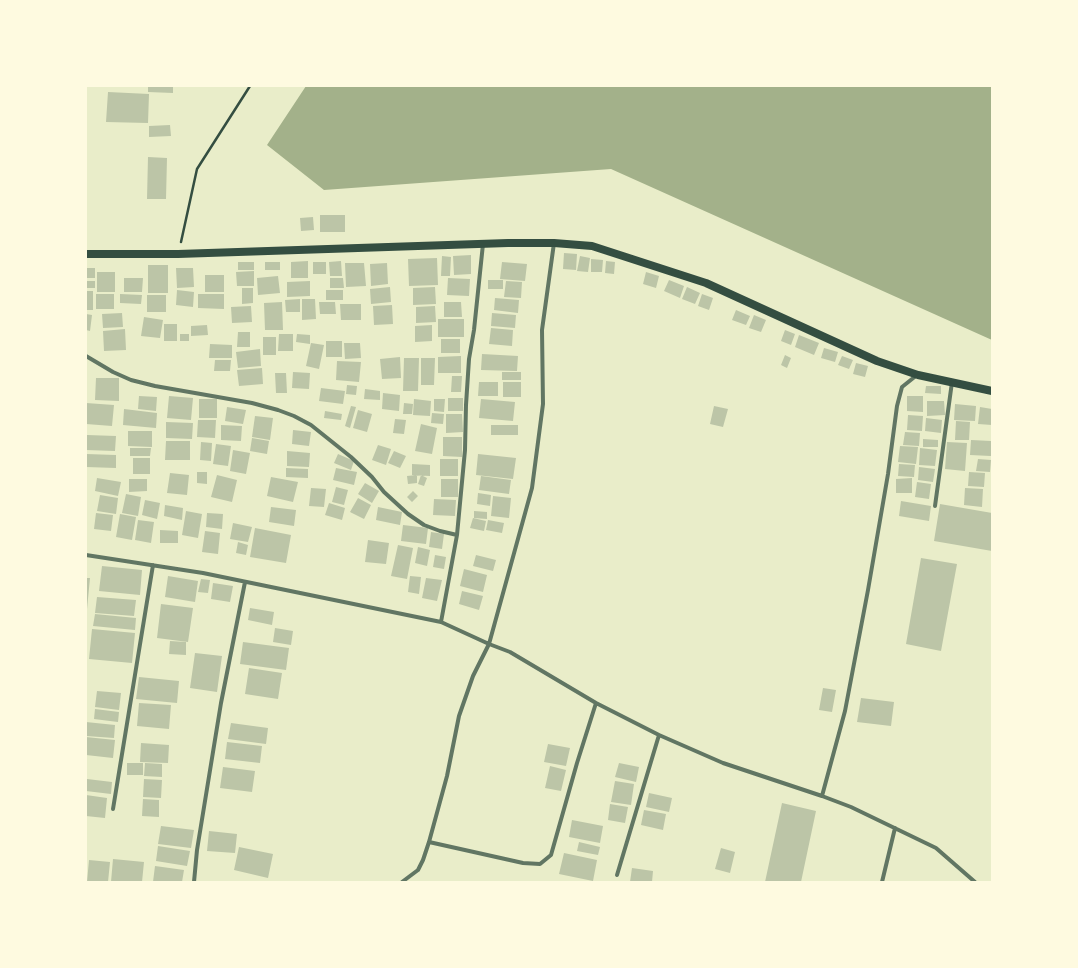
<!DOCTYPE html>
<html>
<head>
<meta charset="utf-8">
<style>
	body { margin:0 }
	#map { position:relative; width:1078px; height:968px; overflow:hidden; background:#e9edc9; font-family:"Noto Sans",sans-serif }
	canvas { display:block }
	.frame { position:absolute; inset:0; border:87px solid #fefae0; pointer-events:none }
</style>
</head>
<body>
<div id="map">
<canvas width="1078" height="968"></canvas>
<div class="frame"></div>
</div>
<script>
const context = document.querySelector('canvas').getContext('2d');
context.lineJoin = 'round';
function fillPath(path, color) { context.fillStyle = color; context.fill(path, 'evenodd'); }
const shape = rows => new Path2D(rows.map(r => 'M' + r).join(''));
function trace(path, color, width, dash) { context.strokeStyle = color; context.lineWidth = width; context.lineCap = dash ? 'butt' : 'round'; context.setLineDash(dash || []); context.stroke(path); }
const water = shape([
	[306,86,992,86,992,340,611,169,324,190,267,145]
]);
const building = shape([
	[148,86,173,86,173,93,148,92],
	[108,92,149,94,148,123,106,122],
	[170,125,171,136,149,137,149,126],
	[148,157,167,158,166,199,147,199],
	[320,215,345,215,345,232,320,232],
	[313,217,314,230,301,231,300,218],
	[564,253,577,254,576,270,563,269],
	[471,255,471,274,454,275,453,256],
	[442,256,451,257,450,276,441,276],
	[580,256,590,258,588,272,577,271],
	[437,258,438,285,409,286,408,259],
	[591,259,603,260,602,272,591,272],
	[308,261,308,278,291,278,291,262],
	[341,261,342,276,330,276,329,262],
	[606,261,615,262,614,274,605,273],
	[238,262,254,262,254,270,238,270],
	[265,262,280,262,280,270,265,270],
	[313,262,326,262,326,274,313,274],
	[502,262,527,264,525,281,500,279],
	[345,263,364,263,366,286,346,287],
	[387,263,388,284,371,286,370,264],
	[148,265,168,265,168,293,148,293],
	[86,268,95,268,95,278,86,278],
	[176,268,193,268,194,287,177,288],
	[254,271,254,286,237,286,236,272],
	[97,272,115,272,115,292,97,292],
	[646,272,659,276,656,288,643,284],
	[205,275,224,275,224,292,205,292],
	[278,276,280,293,258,295,257,278],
	[124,278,143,278,142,292,124,292],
	[330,278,343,278,344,288,330,288],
	[448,278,470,279,469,296,447,295],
	[488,280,503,280,503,289,488,289],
	[669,280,684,286,680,298,664,291],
	[86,281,95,281,95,288,86,288],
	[310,281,310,296,287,297,287,282],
	[506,281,522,282,521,298,504,297],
	[390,287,391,302,371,304,370,289],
	[435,287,436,304,413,305,413,288],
	[687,287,700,293,695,304,682,299],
	[242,288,253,288,253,303,242,304],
	[177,290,194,292,193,307,176,305],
	[326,290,343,290,343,300,326,300],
	[86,291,93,291,93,310,86,310],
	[96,294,114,294,114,309,96,309],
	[120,294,142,295,141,304,120,303],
	[198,294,224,294,224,309,198,308],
	[702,294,713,298,709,310,698,306],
	[147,295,166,295,166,312,147,312],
	[495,298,519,300,518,313,494,310],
	[300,299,300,312,286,312,285,300],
	[302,299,315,299,316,319,302,320],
	[282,302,283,330,265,330,264,303],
	[319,302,335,302,336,314,320,314],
	[444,302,461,302,462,317,444,317],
	[340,304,361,304,361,320,341,320],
	[392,305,393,324,374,325,373,306],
	[251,306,252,322,232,323,231,307],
	[435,306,436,322,416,323,416,307],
	[736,310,750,316,746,325,732,320],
	[122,313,123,327,103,328,102,314],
	[492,313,516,315,515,328,491,326],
	[86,314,92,315,90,331,86,330],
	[754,315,766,320,761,332,749,328],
	[144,317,163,320,160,338,141,336],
	[438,319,464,319,464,337,438,337],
	[164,324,177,324,177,341,164,341],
	[207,325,208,335,191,336,191,326],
	[432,325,432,341,415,342,415,326],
	[491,328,513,330,512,346,489,344],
	[125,329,126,350,104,351,103,331],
	[785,330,795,334,791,345,781,341],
	[238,332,250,332,250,347,237,347],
	[180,334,189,334,189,341,180,341],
	[279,334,293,334,293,351,278,351],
	[297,334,310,335,310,344,296,342],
	[799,335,819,343,814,355,795,347],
	[263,337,276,337,276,355,263,355],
	[441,339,460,339,460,353,441,353],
	[326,341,342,341,342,357,326,357],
	[311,343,324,345,319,369,306,366],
	[344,343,360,343,361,358,345,359],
	[210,344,232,345,232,358,209,358],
	[824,348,838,352,835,362,821,358],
	[260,349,261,366,238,368,236,352],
	[482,354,518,356,517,371,481,370],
	[785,355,791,358,787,368,781,365],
	[461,356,461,373,438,373,438,357],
	[842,356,853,360,849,369,838,365],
	[400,357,401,378,382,379,380,359],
	[404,358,419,358,418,391,403,391],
	[421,358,435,358,434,385,421,385],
	[215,360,231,360,230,371,214,371],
	[337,361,361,362,359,382,336,380],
	[856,363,868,366,865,377,853,374],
	[262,368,263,384,239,386,237,370],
	[293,372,310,373,309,389,292,388],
	[502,372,521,372,521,380,502,380],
	[275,373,286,373,287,393,276,393],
	[452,376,462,376,461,392,451,392],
	[96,378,119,378,119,401,95,400],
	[479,382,498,382,498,396,478,396],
	[503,382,521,382,521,397,503,397],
	[347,385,357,386,356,395,346,394],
	[926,386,941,386,941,394,925,393],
	[321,388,345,391,343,404,319,401],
	[365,389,380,391,380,400,364,399],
	[383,393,400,395,399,411,382,409],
	[139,396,157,397,156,411,138,409],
	[169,396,193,398,191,420,167,418],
	[907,396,923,396,923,412,907,411],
	[448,398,463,398,463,411,448,411],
	[199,399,217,399,217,418,199,418],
	[414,399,431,401,430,416,413,415],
	[434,399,445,399,444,412,434,411],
	[481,399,515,402,513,421,479,418],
	[927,401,944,401,945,415,927,416],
	[86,403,114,405,112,426,86,424],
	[404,403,413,404,412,414,403,414],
	[955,404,976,406,975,421,954,420],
	[351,406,356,407,350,428,345,426],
	[714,406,728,409,723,427,710,424],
	[227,407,246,410,243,424,225,421],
	[980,407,992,409,992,425,978,424],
	[124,409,157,413,156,428,123,425],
	[358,410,372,414,367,432,353,428],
	[325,411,342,414,341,420,324,418],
	[432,413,444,414,443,424,431,423],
	[446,414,462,414,463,432,446,433],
	[908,415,923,416,922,431,907,430],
	[255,416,273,418,270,440,252,437],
	[926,418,942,420,941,433,925,431],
	[395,419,406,420,404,434,393,433],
	[198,420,216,420,215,438,197,437],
	[956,421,970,422,969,440,955,440],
	[166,422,193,423,192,439,166,438],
	[421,424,437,428,432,454,415,451],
	[221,425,242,426,241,441,221,440],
	[491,425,518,425,518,435,491,435],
	[293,430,311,432,309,446,292,444],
	[128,431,152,431,152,447,128,446],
	[905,432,920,433,919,446,903,445],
	[87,435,116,436,115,451,86,450],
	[443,437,462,437,462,457,443,456],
	[252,438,269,441,267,454,250,451],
	[923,439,938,440,938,447,923,447],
	[971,440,991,441,991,456,970,455],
	[166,441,190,441,190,460,165,460],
	[201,442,212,443,211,461,200,460],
	[947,442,967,443,965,471,945,469],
	[216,444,231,446,228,466,213,464],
	[378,445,391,449,386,465,372,460],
	[900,446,918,447,916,464,898,462],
	[130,448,151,448,150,456,130,456],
	[920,448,937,450,935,466,919,465],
	[233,450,250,453,246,474,230,471],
	[287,451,310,453,309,467,287,466],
	[394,451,406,456,400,468,388,463],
	[86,454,116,455,116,468,86,467],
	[338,454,354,461,351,470,334,463],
	[478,454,516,458,513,479,476,475],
	[133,458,150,458,150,474,133,474],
	[440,459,458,459,458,476,440,476],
	[978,459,991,460,990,472,976,471],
	[412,464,430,465,430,476,412,475],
	[899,464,915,465,914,477,898,476],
	[919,467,935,469,933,482,918,480],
	[286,468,308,469,308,478,286,477],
	[336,468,357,472,354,485,333,480],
	[197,472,207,472,207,484,197,483],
	[969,472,985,473,984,487,968,486],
	[170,473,189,475,187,495,167,493],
	[217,475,237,480,232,502,211,497],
	[417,475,417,483,408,484,407,476],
	[421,475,427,478,424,486,418,484],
	[481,476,511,480,509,494,479,490],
	[271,477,298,482,293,502,267,496],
	[97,478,121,482,118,496,95,491],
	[912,478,912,493,896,493,896,479],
	[129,479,147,479,147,491,129,492],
	[441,479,458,479,458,497,441,497],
	[917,482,931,484,929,499,915,497],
	[365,483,379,491,372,503,358,494],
	[336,487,348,490,344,505,332,502],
	[311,488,326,489,324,507,309,506],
	[965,488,983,489,982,507,964,505],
	[413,491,418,496,412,502,407,497],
	[478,493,491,495,490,506,477,504],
	[126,494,141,497,138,516,122,513],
	[100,495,118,498,116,514,97,511],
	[493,496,511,498,509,518,491,516],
	[358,498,371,505,364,519,350,512],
	[434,499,456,500,455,516,433,515],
	[145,500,160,503,157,519,142,515],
	[901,501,931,506,929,521,899,516],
	[329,503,345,508,342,520,325,515],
	[940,504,992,513,992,551,934,541],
	[165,505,183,508,182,520,164,516],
	[271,507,296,510,294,526,269,522],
	[378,507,402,512,400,525,376,520],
	[186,511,202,514,198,538,182,535],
	[474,511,487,512,487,519,474,518],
	[96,513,113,515,111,531,94,529],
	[207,513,223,514,222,529,206,527],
	[120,514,136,517,132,540,116,537],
	[473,518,486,521,484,531,470,528],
	[138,520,154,522,151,543,135,540],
	[488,520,504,523,502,533,486,530],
	[233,523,252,527,248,542,230,539],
	[403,525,428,528,426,544,401,541],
	[255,528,291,535,286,563,250,557],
	[160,530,178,531,178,543,160,543],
	[205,531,220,533,218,554,202,552],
	[431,532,444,534,442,549,429,547],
	[368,540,389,543,386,564,365,562],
	[238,542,248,545,246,555,236,553],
	[398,545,413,548,407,579,391,576],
	[418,547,430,550,427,566,415,563],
	[435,555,446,557,444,569,433,567],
	[476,555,496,560,493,571,473,566],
	[921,558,957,564,941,651,906,644],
	[102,566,142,570,140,595,99,591],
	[464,569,487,575,483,592,460,586],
	[168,576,198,581,195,602,165,597],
	[410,576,421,577,419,594,408,592],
	[86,578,90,578,87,609,86,609],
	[426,578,442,580,437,601,422,598],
	[201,579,210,580,208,593,198,592],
	[213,583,233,586,230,602,211,599],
	[462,591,483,596,479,610,459,604],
	[97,597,136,600,134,616,95,613],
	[161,604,193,608,188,642,157,638],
	[250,608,274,612,272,625,248,620],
	[95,614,136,618,135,630,93,626],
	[275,628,293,631,291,645,273,642],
	[92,629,135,633,132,663,89,659],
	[170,641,186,642,186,655,169,654],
	[243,642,289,648,286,670,240,664],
	[195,653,222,656,217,692,190,688],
	[249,668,282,673,278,699,245,694],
	[139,677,179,681,177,703,136,699],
	[823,688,836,690,832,712,819,710],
	[97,691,121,693,119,710,95,707],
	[861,698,894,702,891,726,857,722],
	[139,703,171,705,169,729,137,726],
	[95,709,119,712,118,722,94,719],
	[86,722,115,725,114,738,86,736],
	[231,723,268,728,266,744,228,739],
	[86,737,115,740,113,758,86,755],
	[227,742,262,746,260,763,225,759],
	[141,743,169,745,168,763,140,762],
	[548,744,570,748,566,766,544,762],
	[127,763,143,763,143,775,127,775],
	[145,763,162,764,162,777,144,776],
	[619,763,639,767,636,782,615,777],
	[550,766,566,770,561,791,545,788],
	[223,767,255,771,252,792,220,788],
	[87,779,112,782,111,794,86,791],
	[144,779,162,780,161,798,143,797],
	[615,781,634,784,631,805,611,802],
	[649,793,672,798,669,812,646,807],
	[86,795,107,798,105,818,86,816],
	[143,799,159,800,159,817,142,816],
	[782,803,816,811,801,882,765,882],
	[610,804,628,807,625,823,608,820],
	[644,810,666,814,663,830,641,825],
	[572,820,603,826,600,843,569,837],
	[161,826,194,830,191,848,158,844],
	[209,831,237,834,235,853,207,851],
	[579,842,600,847,598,855,577,851],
	[158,846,190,851,187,866,156,861],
	[239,847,273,854,268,878,234,870],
	[721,848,735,852,730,873,715,869],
	[564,853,597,860,593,881,559,874],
	[113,859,144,862,142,882,111,882],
	[89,860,110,862,108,882,87,882],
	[155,866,184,870,182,882,153,882],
	[632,868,653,871,652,882,630,882]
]);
const path = shape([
	[181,242,197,169,250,86]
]);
const minor = shape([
	[86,356,113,372,131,380,155,386,252,403,278,410,294,416,311,425,351,457,372,477,384,492,408,514,424,525,440,531,457,535],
	[935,506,952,382],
	[86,555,203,573,441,622,489,644,510,652,596,703,659,735,723,763,822,796,851,807,936,848,975,882],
	[441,622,457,535,465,450,466,405,469,359,474,330,483,244],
	[822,796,845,711,868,590,888,474,897,406,902,387,917,375],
	[113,809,153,565],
	[429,842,523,863,540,864,551,855,577,763,596,703],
	[617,875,659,735],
	[194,882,197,850,221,703,245,582],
	[402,882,418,870,423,860,429,842,447,776,459,716,473,676,489,644,532,488,543,404,542,330,554,243],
	[882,882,895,828]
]);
const secondary = shape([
	[86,254,178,254,508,243,554,243,592,246,706,283,877,361,918,375,992,391]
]);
fillPath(water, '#a3b18a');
fillPath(building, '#bcc5a7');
trace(path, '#344e41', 2.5);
trace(minor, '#617663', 4);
trace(secondary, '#344e41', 8);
</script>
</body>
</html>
